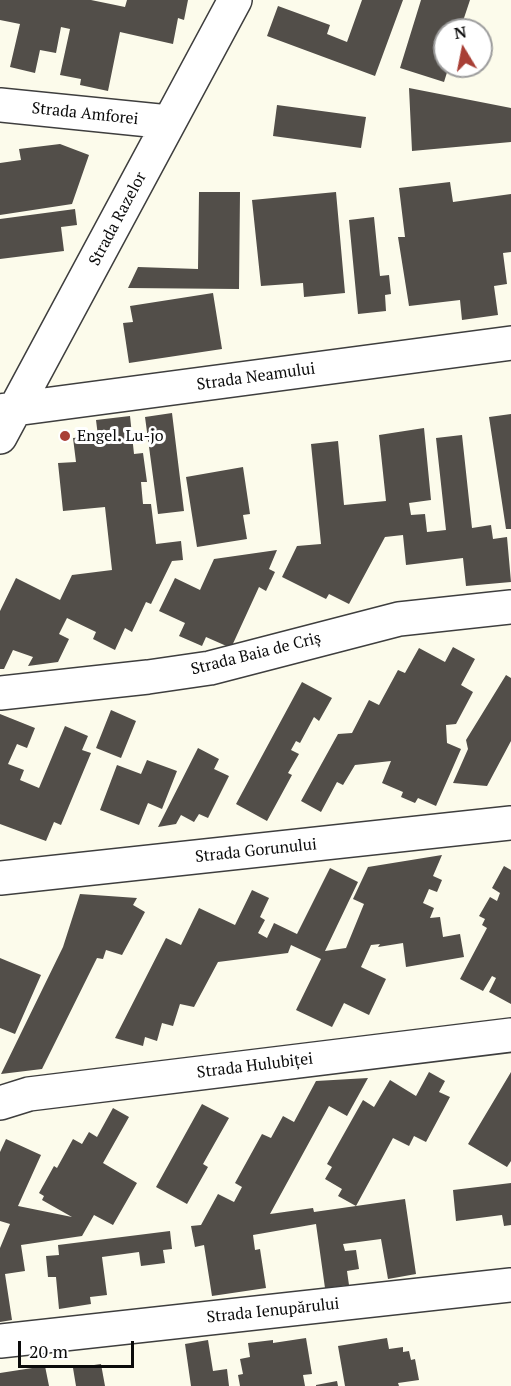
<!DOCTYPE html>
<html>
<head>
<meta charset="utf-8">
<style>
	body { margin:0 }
	#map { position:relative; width:511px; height:1386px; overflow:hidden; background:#fcfbeb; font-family:"PT Serif",serif }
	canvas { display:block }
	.north { position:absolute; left:433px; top:18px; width:60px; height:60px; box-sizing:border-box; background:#fff; border:2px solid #9d9d9d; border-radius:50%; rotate:350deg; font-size:16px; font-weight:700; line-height:24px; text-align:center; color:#0b0b0b }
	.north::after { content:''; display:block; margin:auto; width:21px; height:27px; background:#a83f36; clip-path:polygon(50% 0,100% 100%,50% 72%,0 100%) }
	.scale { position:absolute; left:18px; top:1341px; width:116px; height:27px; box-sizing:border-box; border:3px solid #0b0b0b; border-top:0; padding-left:8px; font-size:18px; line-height:21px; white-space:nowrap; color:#0b0b0b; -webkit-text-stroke:4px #fff; paint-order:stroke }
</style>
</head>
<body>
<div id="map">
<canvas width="511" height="1386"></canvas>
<div class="north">N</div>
<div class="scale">20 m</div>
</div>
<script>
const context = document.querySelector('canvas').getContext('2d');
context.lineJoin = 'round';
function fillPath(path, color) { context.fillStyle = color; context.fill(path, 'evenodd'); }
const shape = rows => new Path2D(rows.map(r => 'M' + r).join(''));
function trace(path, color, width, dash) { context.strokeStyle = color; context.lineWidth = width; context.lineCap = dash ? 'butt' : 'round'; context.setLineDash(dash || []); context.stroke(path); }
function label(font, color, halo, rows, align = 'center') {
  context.font = font + ' "PT Serif",serif'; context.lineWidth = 6; context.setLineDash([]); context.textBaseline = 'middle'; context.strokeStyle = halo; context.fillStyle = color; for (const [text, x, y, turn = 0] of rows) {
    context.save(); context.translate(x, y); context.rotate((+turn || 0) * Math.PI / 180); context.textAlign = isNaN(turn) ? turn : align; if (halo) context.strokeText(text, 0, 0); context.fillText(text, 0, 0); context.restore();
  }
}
const building = shape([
	[0,0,91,0,125,7,127,0,188,0,184,20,178,18,173,44,120,32,108,91,80,85,81,79,60,75,70,29,61,27,56,53,40,50,35,73,10,67,20,24,0,20],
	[362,0,403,0,375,76,267,36,278,6,330,25,327,34,347,42],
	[421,0,470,0,460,30,445,30,445,66,449,66,444,82,400,68],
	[409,88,511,108,511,142,412,151],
	[277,105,366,117,361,148,273,136],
	[60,144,89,155,72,204,0,215,0,163,21,160,19,149],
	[450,182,453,202,511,194,511,252,503,253,507,284,494,286,498,315,462,320,460,300,409,306,398,237,405,237,399,188],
	[199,192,240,192,239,289,128,288,138,267,198,269],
	[336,192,345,293,304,297,303,283,261,286,252,200],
	[75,209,77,225,61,227,64,251,0,259,0,219],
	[374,217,380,276,389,275,391,294,385,295,386,311,358,314,349,220],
	[213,293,222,349,129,363,123,323,133,322,130,306],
	[172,413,184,511,158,514,145,417],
	[511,414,511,529,506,529,489,417],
	[130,416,134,454,143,453,147,482,141,482,143,504,151,504,156,544,181,541,183,560,172,561,151,604,146,602,132,632,125,628,115,650,93,639,96,632,67,618,59,634,69,639,58,662,28,666,33,657,13,650,4,669,0,669,0,611,16,578,60,600,72,575,112,570,105,507,63,511,58,463,76,462,73,438,98,436,96,420],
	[424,428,431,500,409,503,411,515,425,514,427,532,446,530,436,438,462,435,472,528,491,525,493,539,507,537,511,582,466,586,463,558,406,565,403,535,385,537,349,604,329,594,326,599,282,577,297,546,321,544,311,444,338,441,344,505,386,501,379,435],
	[243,467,250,514,243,515,247,539,197,547,186,477],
	[277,550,269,569,275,572,266,591,259,587,231,648,206,637,202,646,179,636,185,623,159,611,175,578,200,590,214,559],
	[453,647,475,659,461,685,473,692,456,724,446,725,447,743,461,749,436,806,418,798,415,803,401,797,403,792,382,783,391,761,355,765,343,785,337,782,321,812,301,801,338,734,352,733,369,700,379,705,398,670,405,673,419,648,445,662],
	[506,675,511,678,511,741,487,786,453,783,468,749,466,740],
	[302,682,332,698,319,721,314,717,300,743,296,741,291,750,299,754,288,773,292,775,267,821,236,804],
	[111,710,136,721,121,758,96,748],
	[0,714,35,728,27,748,17,744,8,764,24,770,20,780,39,788,65,726,88,736,82,750,91,753,61,825,54,822,46,841,0,824],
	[198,748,219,759,214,769,229,776,208,818,199,814,194,822,181,815,176,824,158,827],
	[147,760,177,771,162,809,148,803,139,825,100,810,117,765,141,774],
	[442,855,433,876,442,880,437,892,429,889,423,903,434,908,430,918,440,917,443,937,460,934,464,957,406,967,403,943,378,947,380,944,371,945,361,967,386,979,369,1015,344,1003,332,1027,296,1010,321,959,291,945,288,953,218,962,194,1007,180,1004,173,1026,162,1023,157,1041,145,1037,143,1046,115,1038,166,938,181,945,199,908,235,925,252,890,269,898,260,917,265,920,258,933,267,938,274,923,297,934,330,868,358,882,325,951,346,948,364,904,353,899,368,867],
	[504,866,511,870,511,1004,489,992,496,978,492,976,483,991,460,979,487,928,482,925,485,919,479,916,490,897,497,901,500,893,492,888],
	[80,894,137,898,133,905,145,912,122,955,106,950,103,959,97,958,42,1069,1,1074,63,947],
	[0,958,41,975,15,1034,0,1028],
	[429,1072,445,1081,439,1092,450,1097,426,1142,414,1136,409,1146,393,1138,356,1206,405,1199,416,1274,388,1279,381,1239,343,1244,345,1251,356,1250,359,1269,347,1271,349,1285,325,1288,316,1224,253,1235,255,1250,260,1249,266,1288,212,1296,204,1245,195,1247,191,1226,201,1225,218,1194,234,1202,242,1187,235,1183,262,1134,271,1138,283,1116,294,1122,316,1081,368,1078,347,1116,329,1106,270,1214,313,1208,314,1212,356,1206,338,1196,342,1189,325,1179,332,1167,327,1164,363,1100,374,1107,390,1080,416,1096],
	[511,1072,511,1161,507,1167,468,1144],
	[202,1104,229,1118,203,1164,208,1167,187,1204,156,1187],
	[113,1108,129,1117,103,1163,137,1183,113,1225,94,1215,82,1236,21,1245,25,1271,5,1274,12,1320,0,1322,0,1248,10,1224,0,1221,0,1152,6,1139,41,1155,18,1206,72,1217,42,1200,44,1196,39,1193,54,1166,57,1168,73,1139,82,1144,89,1132,97,1137],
	[511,1183,511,1225,504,1226,502,1215,456,1221,453,1190],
	[170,1231,172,1249,163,1250,165,1263,141,1266,139,1252,102,1257,107,1295,90,1297,91,1304,59,1309,56,1277,48,1277,46,1256,59,1255,58,1245],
	[306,1338,312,1374,303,1375,305,1386,240,1386,238,1375,243,1374,240,1359,250,1357,248,1343,273,1340,273,1343],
	[387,1338,389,1349,403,1347,403,1352,409,1351,411,1360,415,1359,419,1380,398,1383,399,1386,345,1386,338,1346],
	[208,1340,213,1371,227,1369,229,1386,191,1386,185,1344],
	[101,1364,105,1386,76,1386,73,1368],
	[45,1366,49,1386,0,1386,0,1373],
	[337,1381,338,1386,316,1386,316,1385]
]);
const minor = shape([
	[0,105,169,122],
	[0,411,511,343],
	[0,437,235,0],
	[0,693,148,677,210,668,399,619,511,607],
	[0,878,511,823],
	[0,1103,29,1094,511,1035],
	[0,1341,511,1285]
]);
const markers = [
	[65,436,6,"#a83f36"]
];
const streetNames = [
	["Strada Amforei",85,114,6],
	["Strada Razelor",118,219,-62],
	["Strada Neamului",256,377,-8],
	["Strada Baia de Criș",256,654,-14],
	["Strada Gorunului",256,851,-6],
	["Strada Hulubiței",255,1066,-7],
	["Strada Ienupărului",273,1311,-6]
];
const poiNames = [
	["Engel. Lu-jo",77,436]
];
fillPath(building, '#524e49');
trace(minor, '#3e3e3e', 36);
trace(minor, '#fff', 33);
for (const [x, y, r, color] of markers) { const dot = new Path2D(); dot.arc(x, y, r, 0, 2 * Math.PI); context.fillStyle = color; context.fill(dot); trace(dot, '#fff', 2); }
label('16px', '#0b0b0b', '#fff', streetNames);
label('16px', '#0b0b0b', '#fff', poiNames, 'left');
</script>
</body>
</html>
